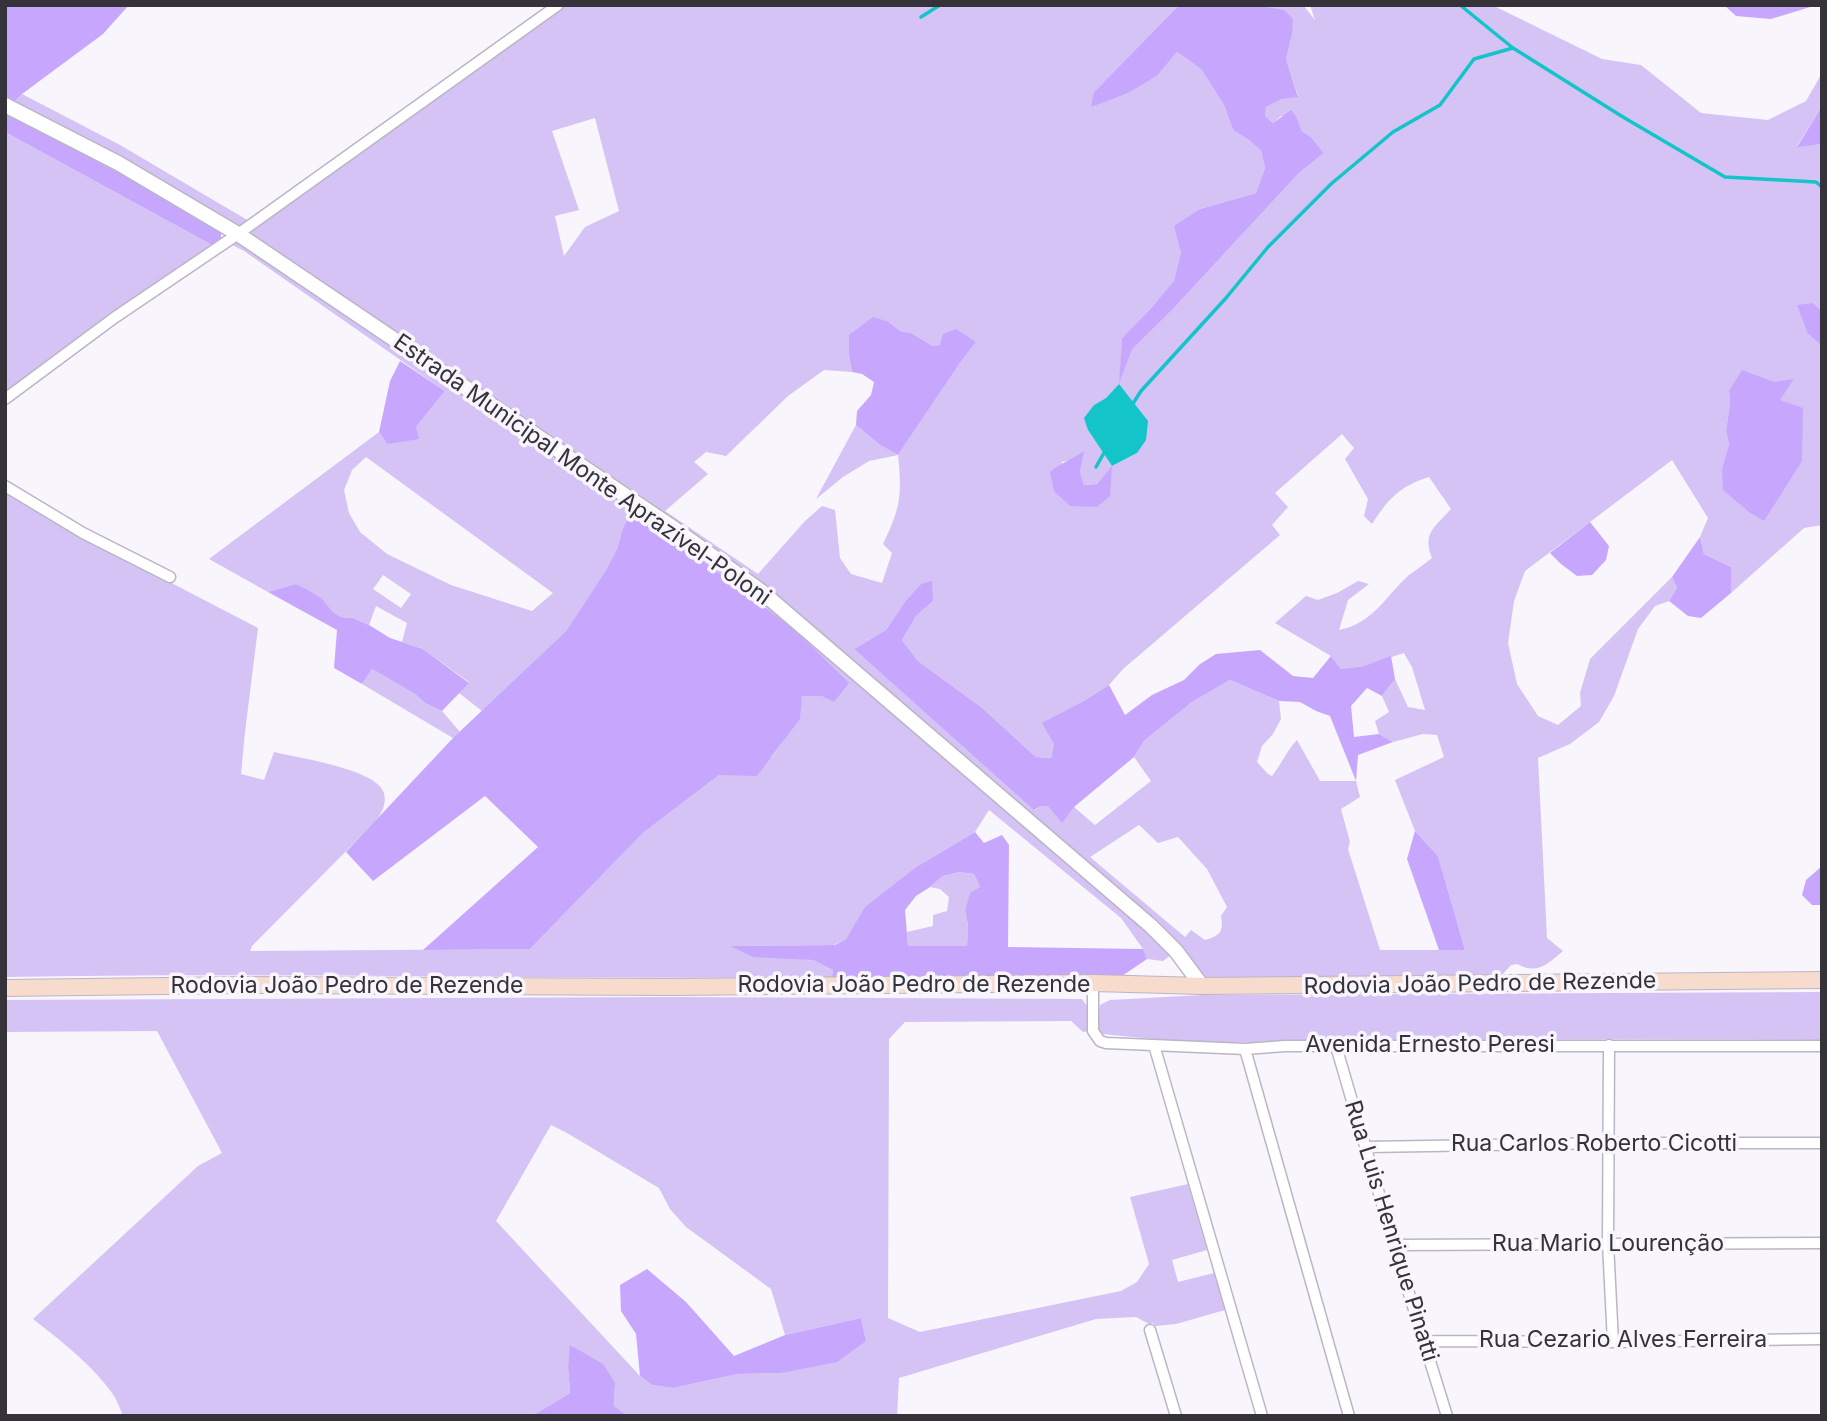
<!DOCTYPE html>
<meta charset="utf-8">
<style>
body{margin:0}
#map{position:relative;width:1827px;height:1421px;overflow:hidden;background:#f8f5fd;font-family:Inter,sans-serif}
canvas{display:block}
.frame{position:absolute;inset:0;border:7px solid #35323a;pointer-events:none}
</style>
<div id="map">
<canvas width="1827" height="1421"></canvas>
<div class="frame"></div>
</div>
<script>
const c = document.querySelector('canvas').getContext('2d');
c.lineJoin = 'round';
function fill(path, color) {
  c.fillStyle = color;
  c.fill(path, 'evenodd');
}
function trace(path, color, width, dash) {
  c.strokeStyle = color;
  c.lineWidth = width;
  c.lineCap = dash ? 'butt' : 'round';
  c.setLineDash(dash || []);
  c.stroke(path);
}
function write(font, color, halo, rows, align = 'center') {
  c.font = font + ' Inter,sans-serif';
  c.lineWidth = 7;
  c.setLineDash([]);
  c.textBaseline = 'middle';
  c.strokeStyle = halo;
  c.fillStyle = color;
  for (const [text, x, y, turn = 0] of rows) {
    c.save();
    c.translate(x, y);
    c.rotate((+turn || 0) * Math.PI / 180);
    c.textAlign = isNaN(turn) ? turn : align;
    if (halo) c.strokeText(text, 0, 0);
    c.fillText(text, 0, 0);
    c.restore();
  }
}
const green = new Path2D(`
 M567,5H1179L1094,92L1158,75L1177,52L1201,69L1224,105L1233,130L1249,140L1261,151L1265,168L1256,193L1200,209L1181,252L1174,282L1152,307L1122,338L1120,381L1131,349L1172,310L1299,173L1324,153L1311,137L1302,131L1297,118L1281,116L1273,123L1265,116L1266,107L1282,99L1298,96L1286,59L1292,35L1265,7L1266,5H1303L1315,20L1310,5H1492L1602,59L1641,65L1701,113L1768,120L1806,101L1822,73V106L1797,146L1822,144V311L1813,303L1808,334L1822,346V525L1804,528L1731,593V567L1704,554L1700,537L1708,518L1672,460L1525,571L1514,601L1508,643L1517,684L1538,716L1558,725L1581,706L1580,693L1590,659L1672,577L1677,588L1669,601L1655,606L1638,629L1614,696L1599,722L1570,744L1538,758L1547,938L1563,951C1547,964 1538,975 1517,964L1511,965L1501,976L1210,980L1205,977L1180,949L764,589L251,237L250,233L256,226ZM595,118L619,211L585,227L564,256L555,216L579,210L552,131ZM889,322L900,331L911,333L933,346L976,342L960,363L898,455L880,445L856,425L816,499L843,477L869,461L898,455C902,495 901,507 883,544L892,553L882,583L851,574L840,558L835,510L822,506L805,521L758,574L665,511L708,474L694,462L706,452L726,456L788,396L824,370L852,372L849,355ZM1793,380L1779,400L1773,505L1764,521L1722,468L1729,444L1726,431L1730,403L1729,391ZM1119,384L1137,453L1112,466L1088,430L1094,405L1106,398ZM1342,434L1354,448L1345,459L1368,499L1364,516L1372,524C1388,499 1400,486 1429,477L1451,509C1435,527 1422,533 1432,558C1425,564 1417,569 1409,575C1386,596 1372,624 1339,630L1348,600L1369,584L1358,581L1337,593L1318,600L1306,596L1275,623L1331,656L1341,669L1364,666L1404,653L1412,667L1425,710L1408,707L1395,679L1382,696L1389,712L1375,721L1379,734L1393,742L1423,734L1437,735L1444,757L1395,780L1415,831L1438,856L1465,950H1380L1348,849L1350,842L1341,809L1360,797L1356,781H1320L1297,740C1287,750 1281,765 1272,776L1268,774L1257,762L1262,746L1273,734L1281,719L1279,701L1230,680L1192,702L1144,741L1134,757L1151,781L1095,825L1074,807H1049L1041,806L1035,810L854,649L886,630L906,600L921,584L933,601L916,616L902,640L918,661L981,707L1036,757L1051,758L1054,744L1082,702L1109,685L1123,669L1280,535L1272,525L1288,507L1275,493ZM1071,460L1080,471L1084,485L1097,484L1112,467L1097,506L1061,462ZM1139,825L1158,843L1178,837L1207,869L1227,907L1221,916C1224,931 1220,936 1205,940L1191,930L1185,937L1090,857Z
 M22,94L120,145L249,221L240,229L13,103Z
 M5,132L212,245L109,314L5,393Z
 M237,239L761,595L1148,928L1172,954L1163,961L1147,959L1143,949L1121,918L989,810L975,832L916,867L866,907L846,939L834,945L732,946L813,960L833,970L832,977C556,980 281,972 5,977V490L81,536L258,628L245,732L241,774L264,780L274,752C298,758 377,769 384,793C387,805 381,814 374,823L252,946L250,951L530,949L643,833L719,775L772,757L799,719L802,696H822L794,629L663,531L632,511L623,528L617,549L606,570L566,631L482,711L459,693L469,682L423,649L402,642L407,623L376,606L369,625L353,618L341,617L333,612L321,599L295,584L268,592L209,559L379,432L387,444L416,427L445,391L244,251L228,243ZM366,457L553,593L532,611L451,585L387,554L360,532L349,513L344,490L352,470ZM383,575L411,594L401,608L373,589Z
 M372,669L415,694L425,703L442,711L460,732L453,738L362,684Z
 M960,872L974,874L980,887L965,911L968,925L967,946H908L907,932L933,926V915L947,911L949,897L940,889L930,887L943,876Z
 M1822,992V1040C1694,1039 1566,1039 1438,1040C1327,1042 1214,1047 1103,1034C1094,1026 1098,1015 1100,1005L1110,1000L1202,995Z
 M671,997L1082,999L1087,1006L1090,1031L1083,1032L1071,1021L905,1022L889,1039L888,1318L920,1332L1121,1291L1137,1282L1149,1264L1130,1197L1188,1184L1207,1250L1172,1260L1178,1282L1214,1273L1225,1310L1176,1324L1155,1326L1153,1323L1149,1324L1136,1317L1096,1319L899,1378L897,1416H628L614,1406L615,1383L571,1345L568,1367L570,1393L532,1416H123C120,1409 118,1402 114,1396C95,1367 60,1340 33,1319L198,1166L222,1153L157,1031L5,1032V1000ZM551,1125L567,1133L659,1188L670,1209L686,1227L771,1289L785,1335L861,1318L866,1341L781,1373L738,1374L673,1388L652,1385L640,1376L496,1221Z`);
const forest = new Path2D(`
 M5,5H129L103,34L22,94L13,103L5,99Z
 M1179,5H1266V7L1284,10L1293,19L1292,35L1286,59L1298,97L1282,99L1266,107L1265,116L1273,123L1291,110L1297,118L1302,131L1311,137L1324,153L1299,173L1172,310L1132,349L1119,384L1122,338L1152,307L1174,281L1181,252L1174,226L1200,209L1256,193L1265,168L1261,151L1249,140L1233,130L1224,105L1201,69L1177,52L1158,75L1128,93L1091,107L1094,92Z
 M1724,5H1817L1771,19L1736,16Z
 M1822,106V144L1797,147Z
 M5,109L115,167L221,230V238L212,245L5,132Z
 M1813,303L1822,311V346L1808,334L1797,305Z
 M873,317L889,322L900,331L911,333L933,346L940,345L943,334L956,329L976,342L960,363L898,455L880,445L856,425L857,411L871,395L874,382L862,374L852,372L849,355V335Z
 M400,361L445,391L416,427L419,439L387,444L379,432L390,381Z
 M1742,370L1774,382L1794,379L1780,400L1803,408L1802,461L1764,521L1749,512L1723,490L1722,468L1729,444L1726,431L1730,403L1729,391Z
 M1084,451L1080,471L1084,485L1097,484L1112,466L1110,496L1097,507L1070,506L1054,491L1050,472C1061,463 1072,459 1084,451Z
 M632,511L663,531L794,629L849,683L834,702L822,696H802L800,719L757,776L719,775L643,833L530,949L423,950L538,847L485,796L373,881L346,852L453,738L566,631L606,570L617,549L623,528Z
 M1590,522L1609,546L1606,560L1592,575L1577,576L1561,564L1550,553Z
 M1700,537L1704,554L1731,567V593L1701,618L1688,616L1669,601L1677,588L1672,577Z
 M932,581L933,601L916,616L902,640L918,661L981,707L1036,757L1051,758L1054,744L1042,723L1082,702L1109,685L1125,715L1152,695L1184,680L1200,664L1216,654L1260,650L1293,676L1313,678L1331,656L1341,669L1364,666L1391,656L1395,679L1382,696L1367,688L1351,706L1354,737L1379,734L1393,742L1358,755L1356,781L1330,716L1316,711L1300,702L1279,701L1230,680L1192,702L1144,741L1134,757L1074,807L1062,823L1049,807L1041,806L1034,810L854,649L886,630L906,600L921,584Z
 M295,584L306,589L321,598L333,612L341,617L353,618L369,625L390,638L423,649L469,683L442,711L425,703L415,694L372,669L362,684L334,668L337,630L268,592Z
 M1415,831L1438,856L1465,950H1439L1407,859Z
 M975,832L984,843L1002,835L1009,845L1008,947L1143,949L1147,959L1122,976L832,977L833,970L813,960L753,957L730,946L835,945L846,939L865,907L916,867ZM960,872L974,874L980,887L970,893L965,911L968,925L967,946H908L905,910L916,896L930,887L943,876Z
 M1822,866V905H1812L1802,895L1806,880Z
 M647,1269L686,1302L734,1356L785,1335L861,1318L866,1341L837,1362L781,1373L738,1374L673,1388L652,1385L640,1376L636,1334L621,1311L620,1285Z
 M570,1345L603,1364L615,1383L614,1406L628,1416H532L570,1393L568,1367Z`);
const water = new Path2D(`
 M1119,384L1148,421L1146,440L1137,453L1112,466L1088,430L1084,418L1094,405L1106,398Z`);
const stream = new Path2D(`
 M1460,5L1513,48L1623,117L1725,177L1816,182L1822,187
 M921,17L940,5
 M1132,405L1141,391L1226,298L1268,247L1331,184L1393,132L1440,105L1474,59L1513,48
 M1096,467L1105,451`);
const minor = new Path2D(`
 M5,399L114,318L238,234L558,5
 M5,486L83,533L170,577
 M1093,983V1031L1100,1041L1106,1043L1245,1049L1285,1046H1822
 M1154,1045L1262,1416
 M1609,1045L1608,1244L1613,1342
 M1336,1046L1394,1245L1447,1416
 M1245,1049L1349,1416
 M1367,1147L1608,1143H1822
 M1394,1245L1822,1243
 M1150,1330L1176,1416
 M1424,1341L1613,1342L1822,1339`);
const tertiary = new Path2D(`
 M5,105L118,163L238,234L669,525L762,592L1151,926L1176,951L1202,986`);
const secondary = new Path2D(`
 M5,988L244,985L672,987L1093,983L1202,986L1822,980`);
const streetNames = [
 ["Estrada Municipal Monte Aprazível-Poloni",582,470,35],
 ["Rodovia João Pedro de Rezende",1480,984,-1],
 ["Rodovia João Pedro de Rezende",914,985],
 ["Rodovia João Pedro de Rezende",347,986],
 ["Avenida Ernesto Peresi",1430,1045],
 ["Rua Carlos Roberto Cicotti",1594,1144],
 ["Rua Luis Henrique Pinatti",1391,1231,73],
 ["Rua Mario Lourenção",1608,1244],
 ["Rua Cezario Alves Ferreira",1623,1340]
];
fill(green, '#d4c3f4');
fill(forest, '#c7a7fe');
fill(water, '#13c4c9');
trace(stream, '#13c4c9', 3.5);
trace(minor, '#bbb5c8', 13);
trace(tertiary, '#bbb5c8', 17);
trace(secondary, '#bbb5c8', 18);
trace(minor, '#fff', 10);
trace(tertiary, '#fff', 14);
trace(secondary, '#f7dbcd', 16);
write('23px', '#35323a', '#f8f5fd', streetNames);
</script>
